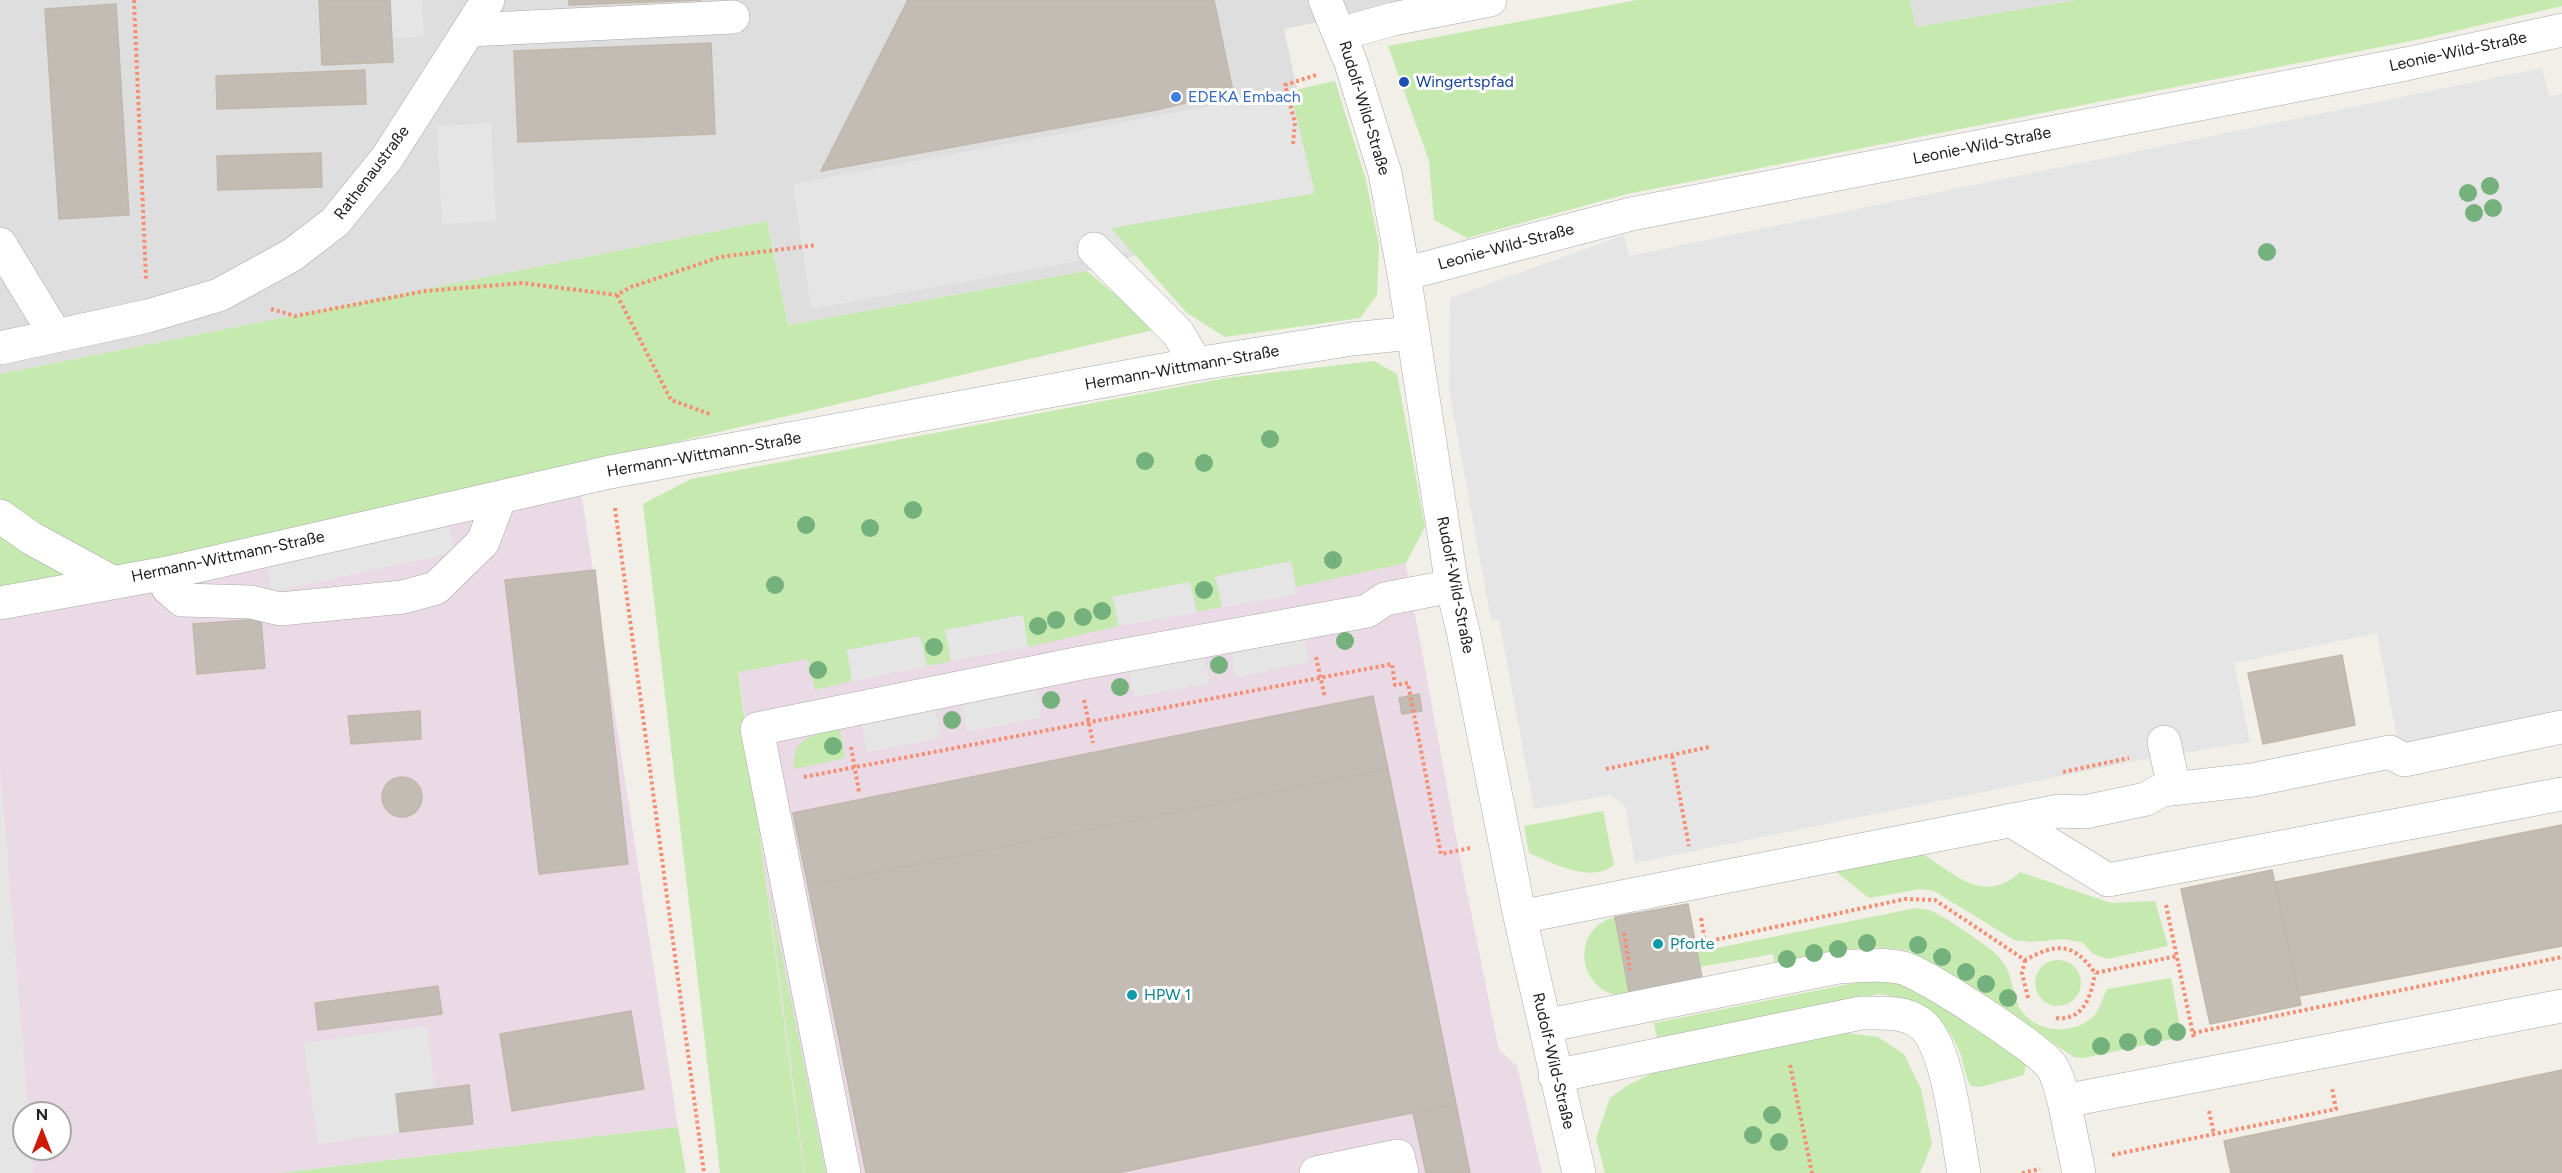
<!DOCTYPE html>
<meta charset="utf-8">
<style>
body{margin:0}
#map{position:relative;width:2562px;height:1173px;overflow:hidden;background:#f1efe8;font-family:Figtree,sans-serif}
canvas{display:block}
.north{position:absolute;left:12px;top:1101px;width:60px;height:60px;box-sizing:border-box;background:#fff;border:2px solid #a6a6a6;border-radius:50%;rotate:0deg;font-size:16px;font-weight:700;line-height:24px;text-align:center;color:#212121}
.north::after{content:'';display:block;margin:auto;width:21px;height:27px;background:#cc1a06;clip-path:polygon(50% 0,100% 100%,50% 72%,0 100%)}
</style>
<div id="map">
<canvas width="2562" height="1173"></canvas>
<div class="north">N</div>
</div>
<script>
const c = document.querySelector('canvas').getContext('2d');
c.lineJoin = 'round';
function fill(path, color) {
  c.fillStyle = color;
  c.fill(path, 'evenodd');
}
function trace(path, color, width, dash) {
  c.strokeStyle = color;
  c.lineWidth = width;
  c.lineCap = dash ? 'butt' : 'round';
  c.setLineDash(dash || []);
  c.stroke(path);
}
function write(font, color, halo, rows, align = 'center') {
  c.font = font + ' Figtree,sans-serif';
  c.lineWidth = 6;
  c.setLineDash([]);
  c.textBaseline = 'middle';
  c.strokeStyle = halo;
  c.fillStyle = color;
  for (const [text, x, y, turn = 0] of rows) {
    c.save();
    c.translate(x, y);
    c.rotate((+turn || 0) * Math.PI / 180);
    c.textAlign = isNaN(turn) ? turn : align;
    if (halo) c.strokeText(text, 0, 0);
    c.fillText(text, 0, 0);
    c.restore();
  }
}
const residential = new Path2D(`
 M0,0H1430L1284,29L1320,195L1087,271L788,325L767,221L0,374Z
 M1910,0H2076L1916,27Z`);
const industrial = new Path2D(`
 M1373,386L1460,858L1499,1050L1517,1066L1542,1173H804L718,512Z
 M580,485L678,1127L278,1173H33L31,1149H60V1113H28L0,771V602Z`);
const grass = new Path2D(`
 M1637,0H1910L1916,27L2076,0H2562V6L2421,39L1627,194L1467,238L1434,220L1429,161L1388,46Z
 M1335,81L1366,180L1379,245L1377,295L1360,318L1225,337L1187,313L1111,228L1315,193L1290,91Z
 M767,221L788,325L1087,271L1157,329L0,601V374Z
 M1374,361L1397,374L1425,527L1406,563L1296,587L1291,562L1216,576L1222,607L1197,612L1189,582L1113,597L1119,626L1028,647L1022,615L945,631L951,661L927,666L920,636L847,650L852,681L815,690L808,659L739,672L738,670L804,1173H720L643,504L691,479L1226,378Z
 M840,729L845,758L794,769C791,735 815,735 840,729Z
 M1603,811L1614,865C1591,884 1553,863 1529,853L1524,826Z
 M1921,853C1954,873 1984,906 2020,872L2111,903L2155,901L2168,946L2107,959L2093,954L2082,942L2064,939L2032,942L2014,940L1934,891L1921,889L1869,898L1835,871Z
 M768,888L826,1173H805Z
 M1916,908C1920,909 1925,909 1929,910C1941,914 1990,947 1998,956C2017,977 2009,995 2023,1013C2040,1034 2074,1034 2093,1017C2099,1011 2103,997 2107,989L2171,978L2182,1037L2084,1058L2074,1057L1910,951L1876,947L1775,967L1773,954L1700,967L1697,952Z
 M1615,917L1630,997C1619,996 1608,994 1599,987C1574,964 1582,925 1615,917Z
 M2035 983a23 23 0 1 1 46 0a23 23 0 1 1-46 0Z
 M1869,980L1915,985L2026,1063L2024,1075L1980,1087L1971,1086C1965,1076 1964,1066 1961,1055C1947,1017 1916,999 1879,994L1657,1038L1654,1023Z
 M1848,1033L1878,1037L1904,1054L1921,1089L1932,1144L1920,1173H1605L1596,1138L1610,1098L1628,1085L1655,1072Z
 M678,1127L686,1173H278Z`);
const parking = new Path2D(`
 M390,0H422L424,37L392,38Z
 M2542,68L2549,96L2562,94V721L2400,754L2377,633L2234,663L2250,742L2125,763L1635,863L1625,805L1610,795L1534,809L1499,620H1491L1449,390L1450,298L1624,235L1629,256Z
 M1290,91L1315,193L1111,228L1130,252L811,309L793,184Z
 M491,123L496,221L442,224L437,126Z
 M449,527L455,552L272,592L267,566Z
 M1291,561L1297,594L1222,607L1215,577Z
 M1190,582L1197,612L1119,626L1112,597Z
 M1023,615L1028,647L951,661L945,630Z
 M1304,633L1309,662L1236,678L1230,648Z
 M920,636L927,666L852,681L847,650Z
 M1204,655L1210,683L1134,697L1129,670Z
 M1037,689L1042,717L967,732L961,703Z
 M935,709L941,738L867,752L862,724Z
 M0,771L28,1113H24V1149H31L33,1173H0Z
 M427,1026L435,1089L396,1094L400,1132L318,1144L304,1043Z`);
const building = new Path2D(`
 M319,0H390L393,62L322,65Z
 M569,0H701L569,5Z
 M908,0H1214L1233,92L1156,110L821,171Z
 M116,4L129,215L59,219L45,9Z
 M711,43L715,134L518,142L514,51Z
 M365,70L366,104L217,109L216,76Z
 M321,153L322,187L218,190L217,156Z
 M595,570L628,864L539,874L505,580Z
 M261,619L265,668L197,674L193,624Z
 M2342,655L2355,725L2263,744L2248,673Z
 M1419,694L1422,711L1402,714L1399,698Z
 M1373,696L1388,769L808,886L793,813Z
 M420,711L421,739L351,744L348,716Z
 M1388,769L1456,1104L1117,1173H866L808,886Z
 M382 797a20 20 0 1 1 40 0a20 20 0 1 1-40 0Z
 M2562,825V946L2299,996L2275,882Z
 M2272,870L2301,1005L2210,1024L2181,889Z
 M1688,904L1703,983L1630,997L1615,917Z
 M438,986L442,1014L318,1030L315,1003Z
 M631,1011L644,1089L512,1111L500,1034Z
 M2562,1070V1173H2231L2224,1141Z
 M469,1085L473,1124L400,1132L396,1094Z
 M1456,1104L1470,1173H1426L1413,1113Z`);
const path = new Path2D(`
 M134,0L146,280
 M1293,144L1295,123L1285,85L1316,75
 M617,295L671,400L710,414
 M271,309L295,316L425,291L522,283L617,295L631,287L720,257L816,245
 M615,508L704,1173
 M1316,657L1325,698
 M1084,700L1093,743
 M851,747L859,792
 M1672,756L1689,846
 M1606,769L1709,747
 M2063,772L2129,758
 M804,777L1392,664L1395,685L1408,683L1441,854L1470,848
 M2166,905L2194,1039
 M1701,918L1705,942L1905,899L1935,900L2025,960C2057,943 2073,942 2095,973L2177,956
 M1624,933L1630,970
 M2025,960L2022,973L2028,998
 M2056,1018C2084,1021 2091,996 2095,973
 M2193,1033L2562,957
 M1790,1065L1812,1173
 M2209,1111L2214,1134
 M2112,1155L2336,1109L2332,1088
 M2022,1173L2040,1169`);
const minor = new Path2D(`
 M1325,0L1351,63L1385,173L1404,274L1452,586L1463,631L1520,917L1579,1173
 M469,30L733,17
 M1340,34L1393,19L1490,0
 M0,244L56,336
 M1094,249L1178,333L1196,364
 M1404,274L1631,214L2406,64L2562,30
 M0,348L148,316L219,295L292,255L335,222L387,158L488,0
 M0,516L31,538L110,581
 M167,573L168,588L182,600L251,602L280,609L403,597L436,588L483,542L500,497
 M0,603L167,573L610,472L1196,364L1352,339L1412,333
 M2164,742L2174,788
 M2010,820L2108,880L2562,794
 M1520,917L2059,811L2085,812L2146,799L2162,790L2252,780L2390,752L2404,760L2562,727
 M1545,1026L1838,967C1859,966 1882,963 1903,968C1925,974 2039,1048 2052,1067C2058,1076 2061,1090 2064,1101L2562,1006
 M1555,1076L1861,1013C1881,1013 1904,1011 1920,1023C1949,1044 1957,1138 1964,1173
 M2064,1101L2079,1173
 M844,1173L757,729L1076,664L1367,611L1385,599L1452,586
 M1316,1173L1398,1156L1402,1173`);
const trees = [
 [2490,186],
 [2468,193],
 [2493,208],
 [2474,213],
 [2267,252],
 [1270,439],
 [1145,461],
 [1204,463],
 [913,510],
 [806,525],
 [870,528],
 [1333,560],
 [775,585],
 [1204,590],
 [1102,611],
 [1083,617],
 [1056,620],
 [1038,626],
 [1345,641],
 [934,647],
 [1219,665],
 [818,670],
 [1120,687],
 [1051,700],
 [952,720],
 [833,746],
 [1867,943],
 [1918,945],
 [1838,949],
 [1814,953],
 [1942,957],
 [1787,959],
 [1966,972],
 [1986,984],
 [2008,998],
 [2177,1032],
 [2153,1037],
 [2128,1042],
 [2101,1046],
 [1772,1115],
 [1753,1135],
 [1779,1142]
];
const markers = [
 [1404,82,6,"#1a4fb4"],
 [1176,97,6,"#3f7fe0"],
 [1658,944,6,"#0f9aa8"],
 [1132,995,6,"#0f9aa8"]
];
const streetNames = [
 ["Leonie-Wild-Straße",2458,52,-12],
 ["Rudolf-Wild-Straße",1364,108,73],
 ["Leonie-Wild-Straße",1982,146,-11],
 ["Rathenaustraße",372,173,-53],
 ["Leonie-Wild-Straße",1506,247,-15],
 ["Hermann-Wittmann-Straße",1182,368,-10],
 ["Hermann-Wittmann-Straße",704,455,-10],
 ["Hermann-Wittmann-Straße",228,557,-12],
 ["Rudolf-Wild-Straße",1455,585,79],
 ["Rudolf-Wild-Straße",1553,1061,77]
];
const transitNames = [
 ["Wingertspfad",1416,82]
];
const shopNames = [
 ["EDEKA Embach",1188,97]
];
const cultureNames = [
 ["Pforte",1670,944],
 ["HPW 1",1144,995]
];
fill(residential, '#dfdede');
fill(industrial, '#eadae5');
fill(grass, '#c6e9b0');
fill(parking, '#e5e5e5');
fill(building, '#c2bcb4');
trace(building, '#c2b7ab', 1.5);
trace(minor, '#a8a8a8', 34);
trace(path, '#f68e74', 4, [3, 3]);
trace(minor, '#fff', 33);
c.fillStyle = '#75b17c';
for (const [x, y] of trees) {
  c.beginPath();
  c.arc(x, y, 9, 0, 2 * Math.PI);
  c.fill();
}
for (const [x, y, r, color] of markers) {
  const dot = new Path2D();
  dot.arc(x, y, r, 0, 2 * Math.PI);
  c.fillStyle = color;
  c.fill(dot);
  trace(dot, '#fff', 2);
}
write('16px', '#212121', '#fff', streetNames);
write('16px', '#164399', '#fff', transitNames, 'left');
write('16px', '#366cbe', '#fff', shopNames, 'left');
write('16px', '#0d838f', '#fff', cultureNames, 'left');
</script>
